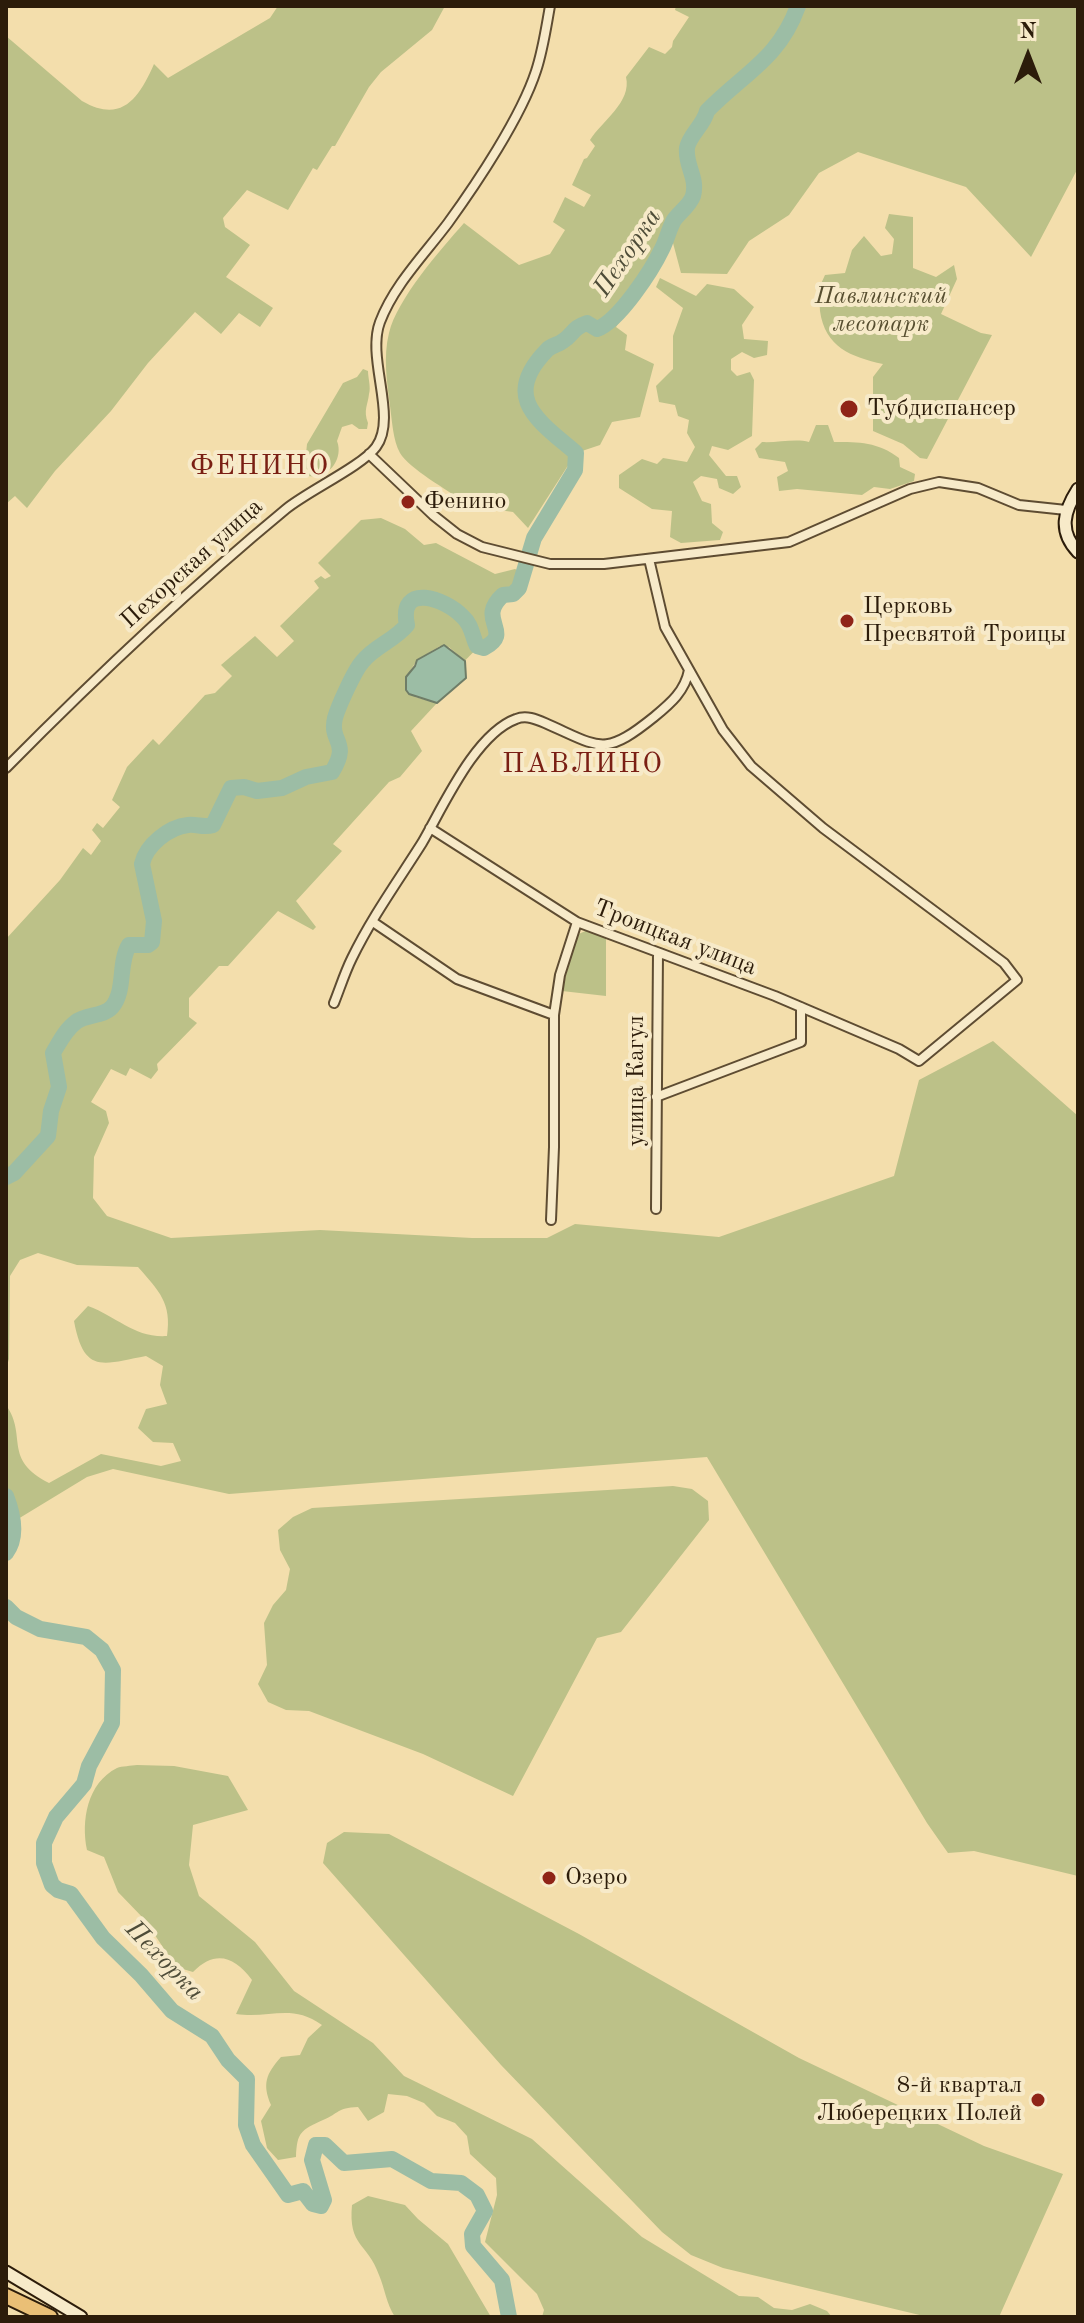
<!DOCTYPE html>
<meta charset="utf-8">
<style>
body{margin:0}
#map{position:relative;width:1084px;height:2323px;overflow:hidden;background:#f3deac;font-family:"Old Standard TT",serif}
canvas{display:block}
.frame{position:absolute;inset:0;border:8px solid #2c1c0a;pointer-events:none}
.north{position:absolute;left:988px;top:16px;width:80px;height:80px;-webkit-text-stroke:6px #f7eac9;paint-order:stroke;rotate:0deg;font-size:22px;font-weight:700;line-height:32px;text-align:center;color:#2c1c0a}
.north::after{content:'';display:block;margin:auto;width:28px;height:36px;background:#2c1c0a;clip-path:polygon(50% 0,100% 100%,50% 72%,0 100%)}
</style>
<div id="map">
<canvas width="1084" height="2323"></canvas>
<div class="frame"></div>
<div class="north">N</div>
</div>
<script>
const c = document.querySelector('canvas').getContext('2d');
c.lineJoin = 'round';
function fill(path, color) {
  c.fillStyle = color;
  c.fill(path, 'evenodd');
}
function trace(path, color, width, dash) {
  c.strokeStyle = color;
  c.lineWidth = width;
  c.lineCap = dash ? 'butt' : 'round';
  c.setLineDash(dash || []);
  c.stroke(path);
}
function write(font, color, halo, rows, align = 'center') {
  c.font = font + ' "Old Standard TT",serif';
  c.lineWidth = 8;
  c.setLineDash([]);
  c.textBaseline = 'middle';
  c.strokeStyle = halo;
  c.fillStyle = color;
  for (const [text, x, y, turn = 0] of rows) {
    c.save();
    c.translate(x, y);
    c.rotate((+turn || 0) * Math.PI / 180);
    c.textAlign = isNaN(turn) ? turn : align;
    if (halo) c.strokeText(text, 0, 0);
    c.fillText(text, 0, 0);
    c.restore();
  }
}
const green = new Path2D(`
 M278,6H445L432,30L381,72L369,87L335,146H332L317,170L313,168L288,210L247,190L223,218L225,227L250,245L226,277L273,308L260,327L239,313L221,334L195,312L148,363L111,411L55,471L27,508L15,496L6,504V36L82,101C122,124 139,98 154,64L168,78L270,18Z
 M676,6H1078V168L1031,257L966,187L858,152L819,173L789,215L749,241L727,274L681,273L673,243L616,327L627,335L625,350L654,364L640,417L612,422L600,445L576,453L528,528L513,512L492,509L468,497L464,501C448,491 409,468 400,453C393,441 392,420 390,406C387,382 383,357 389,333C397,299 441,249 464,223L519,265L550,254L565,230L553,222L565,197L584,207L591,195L572,185L584,159L587,158L595,146L590,140C602,121 632,102 626,77L649,47L665,54L672,47L673,41L689,17L675,10Z
 M889,214L913,217V268L936,277L954,265L957,279L941,314L981,333L992,335L927,459L920,458L903,444L873,431V377L883,364C851,357 825,347 820,311C819,301 823,295 820,286L825,275L845,273L852,250L864,236L881,256L892,254L894,239L885,228Z
 M660,278L696,296L707,284L734,289L754,307L742,325L744,339L768,341L767,355L754,358L742,352L731,359V370L737,376L750,372L754,380L752,436L728,450L712,446L709,455L726,476H737L741,487L733,494L719,488L717,479L701,476L693,482L702,501L711,504L712,523L723,532L720,540L681,543L670,537L672,511L652,509L619,488V475L642,459L657,464L663,458L687,462L695,447L687,433L689,420L678,416L675,405L659,402L656,386L673,369V336L683,308L656,287Z
 M363,369L368,371C368,378 371,387 369,394C368,405 363,410 368,423L367,429H359L352,424L342,427L337,441C344,459 328,480 308,476L305,464L307,444L343,383L357,377Z
 M816,425H828L834,442C859,442 878,442 899,458L900,467L915,474L914,481L890,489L874,487L862,495L797,489L779,491L777,477L788,471L785,462L759,458L755,449L762,442C777,443 796,438 809,442Z
 M381,518L405,529L424,545L436,543L495,574L515,569L519,571L515,585C492,592 483,609 493,631C490,639 473,651 465,661L449,647L440,646L417,660L410,671L415,697L437,703L411,731L422,751L400,777L389,782L333,844L342,851L296,901L316,927L313,930L278,911L228,966H219L189,998V1017L197,1023L157,1064L158,1070L151,1079L130,1068L126,1076L111,1069L91,1102L106,1111L109,1123L94,1157L93,1198L107,1216L171,1238L320,1230L472,1238H547L575,1224L719,1237L894,1176L919,1080L993,1041L1078,1116V1876L974,1851L948,1853L927,1823L707,1457L229,1494L113,1469L87,1477L13,1522L6,1496V1405C28,1436 2,1459 49,1483L101,1454L161,1466L181,1461L173,1443L153,1442L138,1428L146,1409L167,1404L160,1385L163,1366L146,1356C103,1364 84,1375 74,1321L88,1306C118,1317 134,1338 167,1336C172,1303 159,1291 138,1267L77,1265L38,1253L20,1260L10,1276L9,1359L6,1369V939L60,880L83,848L91,855L101,841L92,830L97,823L103,828L120,807L112,800L127,767L153,739L159,745L205,695L215,693L232,676L221,665L255,636L277,657L294,641L280,626L319,588L314,581L321,576L325,579L331,576L318,563L361,520Z
 M588,930L606,936V996L562,991L576,935Z
 M673,1486L692,1489L708,1501L709,1520L621,1632L597,1638L513,1796L423,1754L309,1711L286,1710L268,1702L258,1684L267,1665L264,1623L273,1605L286,1590L290,1569L280,1550L278,1530L293,1517L312,1508Z
 M137,1765L174,1766L228,1776L248,1810L193,1825L189,1865L199,1896L255,1942L294,1991L373,2043L404,2076L532,2139L642,2237L739,2296L758,2297L774,2308L792,2310L810,2304L827,2311L832,2317H542L544,2310L537,2294L485,2242L497,2195L496,2178L470,2154L467,2136L455,2123L437,2116L424,2103L407,2096L388,2094L384,2112L368,2121L358,2107C336,2108 340,2113 323,2120C301,2130 297,2132 296,2157L278,2160L267,2148L261,2121L271,2105C262,2084 266,2074 281,2057L300,2055L308,2038L322,2025C291,2003 270,2019 236,2014L252,1980C234,1956 215,1950 193,1972L176,1967L145,1920L118,1892L104,1857L87,1850C81,1821 87,1783 117,1768C122,1766 131,1766 137,1765Z
 M344,1832L389,1834L579,1934L799,2058L984,2146L1063,2174L999,2317H928L723,2268L691,2255L662,2232L501,2065L323,1863L327,1843Z
 M368,2196L405,2205L418,2219L448,2244L491,2317H395C386,2303 385,2289 379,2275C368,2243 348,2247 352,2205Z`);
const water = new Path2D(`
 M444,645L465,661L466,678L437,703L409,694L406,690V677L415,666L417,660Z`);
const river = new Path2D(`
 M6,1177L14,1173L48,1136L51,1111L59,1087L53,1053C59,1043 65,1030 76,1022C85,1014 103,1017 112,1007C126,990 118,963 129,945H148L152,942L154,921L142,864C146,845 169,827 188,825C198,824 203,828 213,825L231,788L244,787L257,791L282,788L306,777L332,772C351,741 329,743 335,718C338,707 355,669 363,661C375,646 395,640 407,625C398,582 445,598 463,617C472,625 472,636 477,646L484,648C515,632 475,620 503,595L513,594L519,588L534,538L575,470L576,453C539,421 500,398 547,350C552,345 558,345 563,341C574,334 572,328 587,323L597,329C619,321 652,270 662,249C667,239 669,229 674,220C680,212 690,205 693,196C698,177 685,166 687,148C689,135 704,125 707,111C744,73 779,59 798,6
 M6,1496C13,1514 18,1537 6,1553
 M6,1607L16,1617L40,1629L86,1637L102,1650L113,1670L112,1723L89,1766L84,1784L56,1817L44,1843V1863L52,1885L58,1890L71,1894L103,1938L141,1975L172,2011L212,2036L228,2060L247,2079L246,2125L253,2145L288,2195L303,2191L313,2204L321,2206L324,2200L312,2160L316,2145H325L344,2163L392,2159L431,2181L461,2183L477,2195L485,2211L472,2234L473,2246L502,2280L509,2317`);
const street = new Path2D(`
 M369,454L433,515L457,534L482,547L550,564H604L789,542L910,489L939,482L978,488L1019,505L1066,510
 M6,768C95,678 188,590 286,509C308,491 362,466 376,447C398,417 366,359 380,322C394,285 424,255 448,223C477,183 521,117 536,71C543,50 546,28 550,6
 M430,828L577,922L775,996L899,1049L919,1061L1017,980L1004,963L823,828L751,766L723,730L665,627L649,559
 M373,922L457,979L554,1015
 M334,1003C340,988 345,972 352,958C372,917 398,881 422,843C443,807 475,734 516,719C526,715 536,719 545,723C600,747 603,758 654,717C671,703 685,691 689,670
 M656,1097L801,1042V1007
 M656,1209L658,953
 M551,1220L554,1147V1015L560,975L577,922`);
const secondary = new Path2D(`
 M1078,489C1064,511 1058,531 1078,552
 M6,2272L81,2317`);
const highway = new Path2D(`
 M6,2296L50,2317`);
const markers = [
 [849,409,10,"#8f2418"],
 [408,502,8,"#8f2418"],
 [847,621,8,"#8f2418"],
 [549,1878,8,"#8f2418"],
 [1038,2100,8,"#8f2418"]
];
const parkNames = [
 ["Павлинский",881,297],
 ["лесопарк",881,325]
];
const poiNames = [
 ["Тубдиспансер",867,409],
 ["Фенино",424,502],
 ["Церковь",863,607],
 ["Пресвятой Троицы",863,635],
 ["Озеро",565,1878],
 ["8-й квартал",1022,2086,"right"],
 ["Люберецких Полей",1022,2114,"right"]
];
const streetNames = [
 ["Пехорская улица",192,564,-42],
 ["Троицкая улица",675,938,21],
 ["улица Кагул",637,1081,-90]
];
const waterNames = [
 ["Пехорка",628,253,-56],
 ["Пехорка",164,1961,46]
];
const quarterNames = [
 ["ФЕНИНО",260,467],
 ["ПАВЛИНО",583,765]
];
fill(green, '#bcc188');
fill(water, '#9cbda5');
trace(water, '#6f7d67', 2);
trace(river, '#9cbda5', 16);
trace(street, '#5e4c32', 12);
trace(secondary, '#2c1c0a', 15);
trace(highway, '#2c1c0a', 18);
trace(street, '#f7eac9', 8);
trace(secondary, '#f7eac9', 11);
trace(highway, '#eabf76', 14);
for (const [x, y, r, color] of markers) {
  const dot = new Path2D();
  dot.arc(x, y, r, 0, 2 * Math.PI);
  c.fillStyle = color;
  c.fill(dot);
  trace(dot, '#f7eac9', 3);
}
write('italic 24px', '#574e30', '#f7eac9', parkNames);
write('24px', '#2c1c0a', '#f7eac9', poiNames, 'left');
write('24px', '#2c1c0a', '#f7eac9', streetNames);
write('italic 26px', '#4e4c38', '#f7eac9', waterNames);
c.letterSpacing = '2px';
write('28px', '#7a1f14', '#f7eac9', quarterNames);
c.letterSpacing = '0px';
</script>
